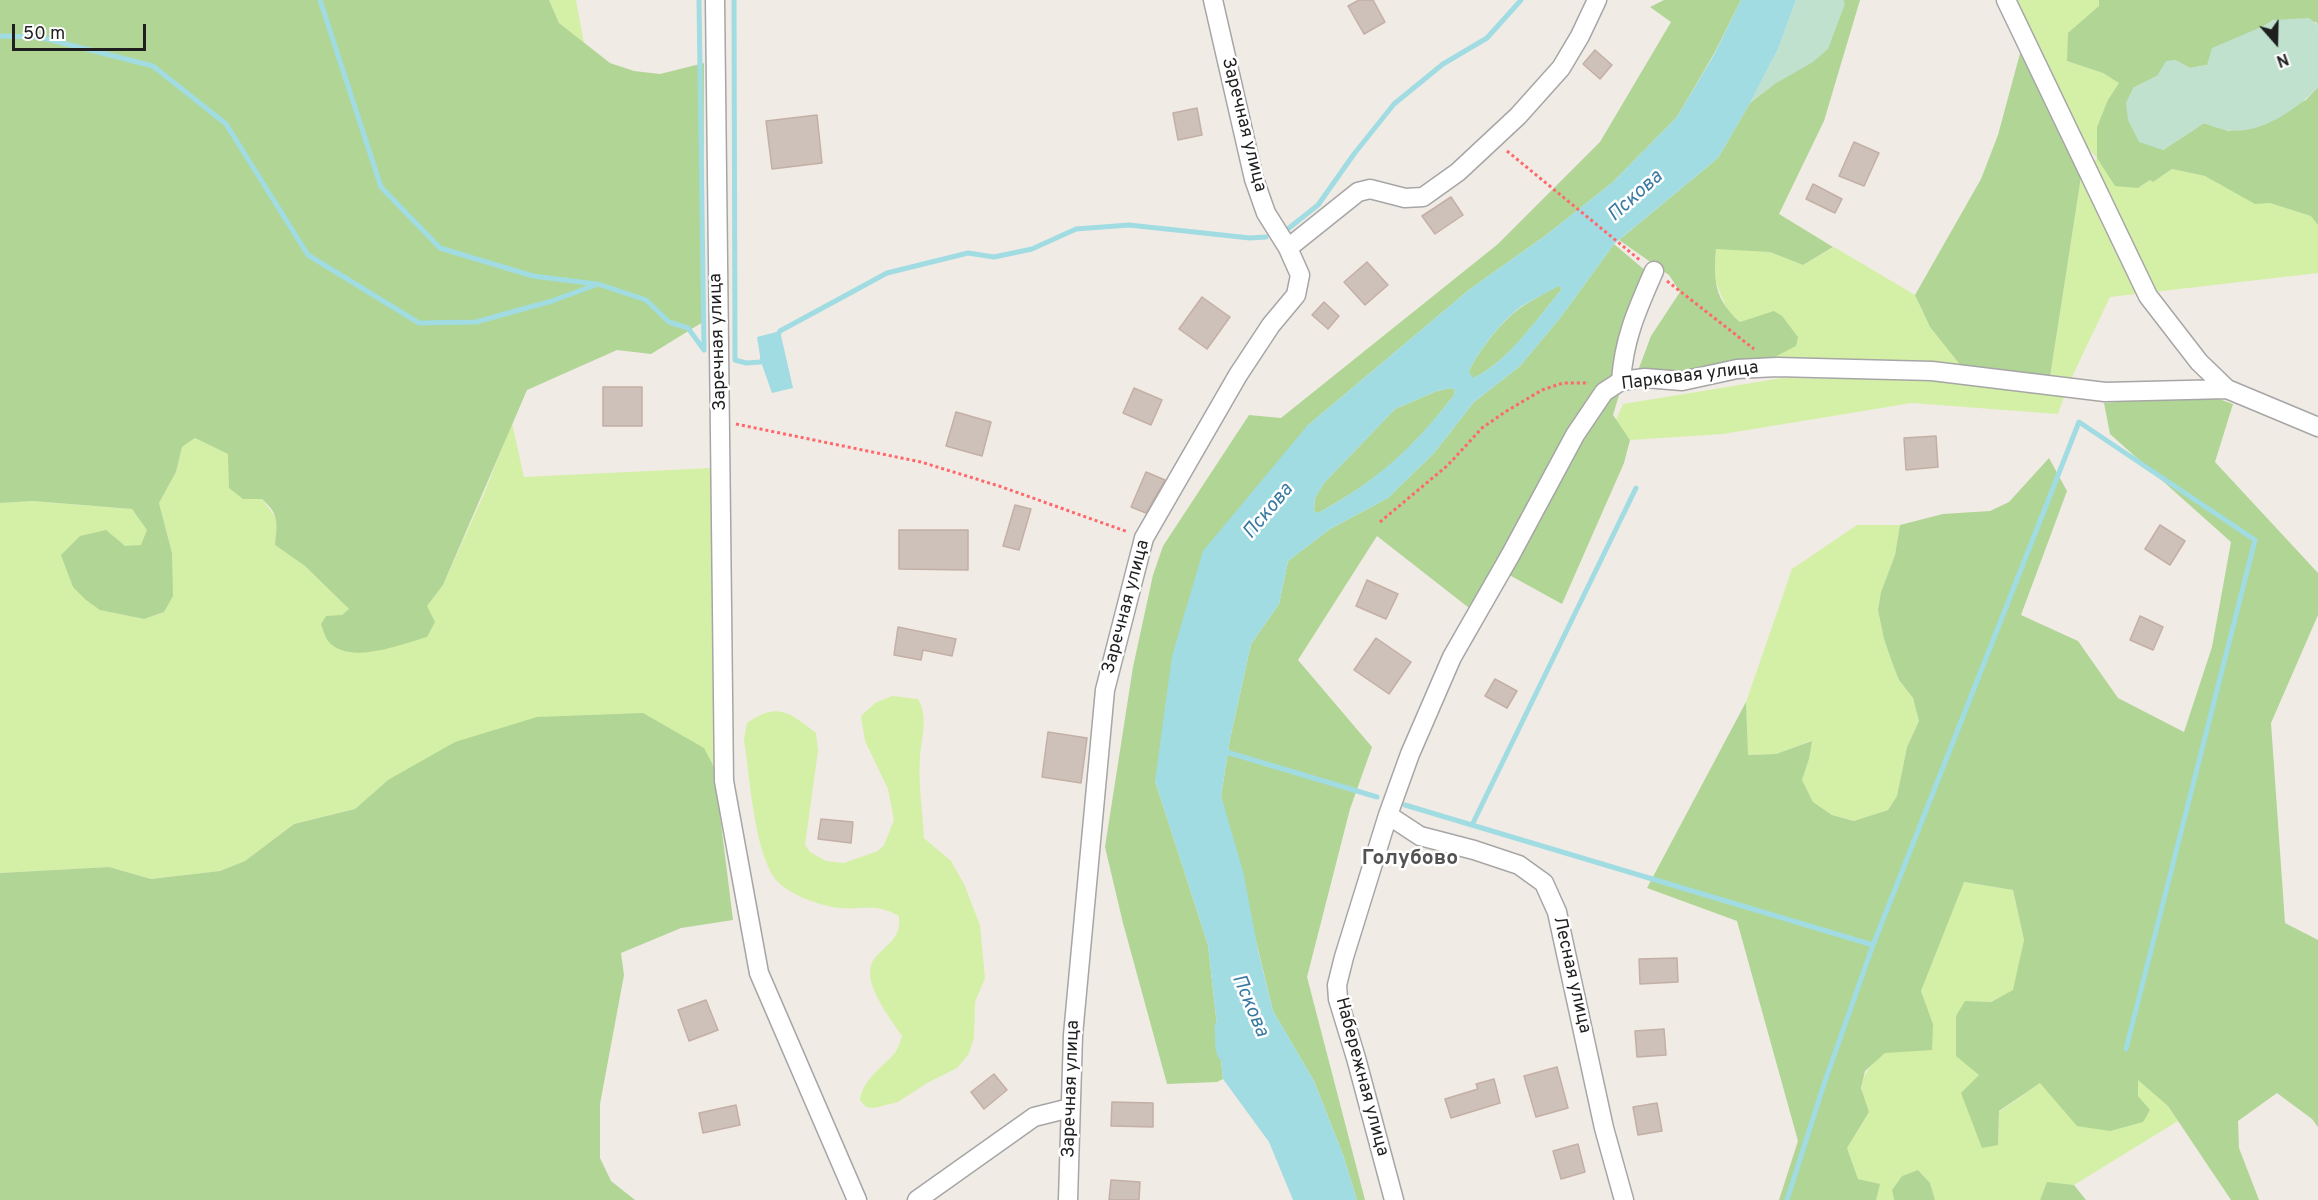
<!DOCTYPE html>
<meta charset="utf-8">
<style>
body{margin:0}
#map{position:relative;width:2318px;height:1200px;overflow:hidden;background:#f1ebe5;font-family:Overpass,sans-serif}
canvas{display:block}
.north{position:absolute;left:2246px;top:12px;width:60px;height:60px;-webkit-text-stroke:4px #fff;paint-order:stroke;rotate:160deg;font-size:16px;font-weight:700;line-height:24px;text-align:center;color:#1f1f1f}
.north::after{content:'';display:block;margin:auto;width:21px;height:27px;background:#1f1f1f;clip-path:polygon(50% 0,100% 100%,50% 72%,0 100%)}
.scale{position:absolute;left:12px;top:24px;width:134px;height:27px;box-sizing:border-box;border:3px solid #1f1f1f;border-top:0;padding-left:8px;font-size:18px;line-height:21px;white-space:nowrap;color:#1f1f1f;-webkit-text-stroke:4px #fff;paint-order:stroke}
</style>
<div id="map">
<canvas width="2318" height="1200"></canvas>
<div class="north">N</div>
<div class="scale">50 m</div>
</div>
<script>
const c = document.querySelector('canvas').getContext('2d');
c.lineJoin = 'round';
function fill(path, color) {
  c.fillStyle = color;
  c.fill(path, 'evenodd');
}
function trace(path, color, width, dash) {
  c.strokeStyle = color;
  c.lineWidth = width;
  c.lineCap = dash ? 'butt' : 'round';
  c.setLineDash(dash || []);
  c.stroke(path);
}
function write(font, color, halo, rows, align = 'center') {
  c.font = font + ' Overpass,sans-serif';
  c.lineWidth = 5;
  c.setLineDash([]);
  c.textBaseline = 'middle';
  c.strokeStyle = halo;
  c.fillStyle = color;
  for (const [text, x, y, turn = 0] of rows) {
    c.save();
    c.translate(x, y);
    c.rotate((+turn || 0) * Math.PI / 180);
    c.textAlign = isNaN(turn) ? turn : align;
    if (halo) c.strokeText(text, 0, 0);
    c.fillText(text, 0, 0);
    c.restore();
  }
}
const grass = new Path2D(`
 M549,0H576L584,43L559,23Z
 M2017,0H2099V6L2067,61L2103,73L2120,83C2100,113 2097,123 2097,158L2138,188L2150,180L2153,182L2172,169L2205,176L2255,203H2270L2312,216L2318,225V273L2110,297L2071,379L2050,377L2081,177L2097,158L2082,141L2026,30Z
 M1834,247L1915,295L1930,327L1961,366L1763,363L1740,322L1727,310L1714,277L1716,248L1770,252L1803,265Z
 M1782,378L1937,380L2066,391L2058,414L1912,403L1723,434L1630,440L1616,420L1623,404Z
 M512,423L524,477L711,468L714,767L703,747L388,780L355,809L294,824L245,861L220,871L151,879L109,867L0,873V503L33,501L132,509L148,530L141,546L125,547L101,610L144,619L164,612L172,553L159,503L176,472L182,447L195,438L228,454L243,499H262L277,519L275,545L305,566L349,609L342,615L321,624L427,606L443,585L483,496Z
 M1857,525H1900L1895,555L1881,592L1878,610L1884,639L1893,665L1899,680L1913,698L1919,721L1907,747L1897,796L1888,810L1855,821L1832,815L1813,802L1802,780L1809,759L1811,741L1776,754L1747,755L1746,702L1792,569Z
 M892,696L918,699C929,718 921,738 920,758C918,784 923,812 924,838L951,861L964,884L980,925L985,978L975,1002L974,1038L968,1055L957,1068L927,1083L898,1102L874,1108L866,1107L860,1100C863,1079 881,1069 894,1054C898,1049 900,1042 902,1036C891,1019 859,980 874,959C887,943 901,940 899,916C873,901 859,912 832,907C814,903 791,895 778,882C754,856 750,776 744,740L747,723C778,701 790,713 816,733L818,751L805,845L810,852L826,861L844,863L878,851L884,845L894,820L888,789L865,741L861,716L875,703Z
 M1963,882L2013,890L2024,940L2014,990L1990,1002L1965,1001L1979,1075L1998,1145L1999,1112L2040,1083L2138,1096V1079L2168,1106L2178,1121L2074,1185L2047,1183L2040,1200H1935L1930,1183L1918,1170L1902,1176L1892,1190L1894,1200H1876L1879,1184L1858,1179L1847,1148L1869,1112C1867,1105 1861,1094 1862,1086C1864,1058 1911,1037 1933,1024L1921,991Z`);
const forest = new Path2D(`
 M0,0H549L559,23L610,63L634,71L660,74L704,63L703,322L651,354L617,350L527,390L443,585L427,606L435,622L427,637C401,644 349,666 328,641C325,637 323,629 321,624L326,616L342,615L349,609L305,566L275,545C277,523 280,515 262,499H243L229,488L228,454L195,438L182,447L176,472L159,503L172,553L173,596L164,612L144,619L100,610L86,600L73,587L61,555L80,536L106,530L125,546L141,545L147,530L132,509L33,501L0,503Z
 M1664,0H1741L1715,52L1677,117L1613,182L1545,236L1470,289L1307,426L1155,781L1208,945L1223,1079L1217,1082L1167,1084L1123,923L1105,847L1133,667L1153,575L1163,546L1249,415L1281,418L1498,244L1600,142L1671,22L1650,7Z
 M1843,0H1860L1824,121L1779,214L1833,247L1803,265L1770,252L1716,249C1713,281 1715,300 1740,322L1774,311L1782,316L1798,337L1796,346L1763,363L1669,374L1639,368L1651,336L1680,292L1669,275L1619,240L1718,158L1750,103L1773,85L1844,4Z
 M2099,0H2318V25L2316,22L2273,20L2207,65L2190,68L2175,60L2157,76L2133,88L2163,150L2204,123L2229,131L2306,100L2318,87V225L2311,216L2270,203L2255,204L2205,176L2172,169L2153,182L2150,180L2138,188L2115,186L2097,158V127L2108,100L2119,83L2103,73L2067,61L2068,33L2099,6Z
 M2022,46L2081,177L2050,377L1961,366L1930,327L1915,295L1981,179L1998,135Z
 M1614,244L1660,283L1639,329L1613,415L1630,440L1624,463L1562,604L1502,571L1478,615L1377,536L1298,660L1372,747L1350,809L1307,977L1365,1200H1357L1343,1155L1314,1081L1273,1011L1221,796L1230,739L1251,644L1279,604L1288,561L1330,529L1388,498L1434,453L1474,402L1520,366L1560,318Z
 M1560,285L1562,289C1536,320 1509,361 1472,379L1469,371C1479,350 1503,319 1523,306C1534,299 1547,292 1560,285Z
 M1451,388L1455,390L1454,395C1413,449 1377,481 1318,513L1314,511L1315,498L1324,483L1395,409L1437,391Z
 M2208,395L2233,404L2215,462L2318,573V615L2271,723L2285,923L2318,940V1127L2312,1119L2277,1093L2238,1121L2239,1148L2259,1200H2231L2168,1106L2138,1080V1096L2150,1110L2143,1122L2110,1131L2077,1126L2040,1083L1999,1111L1998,1145L1982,1148L1961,1093L1979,1075L1956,1056V1016L1965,1001L1991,1002L2013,990L2024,940L2013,890L1964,882L1921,991L1933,1024L1932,1050L1885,1053L1865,1071L1861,1088L1869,1112L1847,1148L1858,1179L1880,1184L1876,1200H1779L1798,1141L1737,921L1647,888L1746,702L1748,755L1776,754L1812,741L1809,759L1802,780L1813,802L1832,815L1854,821L1888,810L1897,796L1907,747L1919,721L1913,698L1899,680L1893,665L1884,639L1878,610L1881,592L1895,555L1900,525L1943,514L1990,511L2009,502L2049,458L2067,491L2021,615L2078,641L2118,698L2184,732L2212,647L2231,542L2110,434L2104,403Z
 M643,713L704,748L714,767L733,920L681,928L621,953L624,975L600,1104V1158L611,1181L635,1200H0V873L109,867L151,879L220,871L245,861L294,824L355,809L388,780L455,742L537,717Z
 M1918,1170L1930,1183L1935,1200H1894L1892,1190L1902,1176Z
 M2047,1182L2074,1185L2086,1200H2040Z`);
const wetland = new Path2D(`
 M1796,0H1843L1845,4L1828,49L1813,62L1773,85L1750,103L1778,49Z
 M2309,18L2318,25V87C2298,109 2258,136 2227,130C2219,129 2212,126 2204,123L2163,150L2139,142L2128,120L2126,103L2133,88L2157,76L2166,61L2175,60L2190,68L2207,65L2212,48L2266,25L2273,20Z`);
const water = new Path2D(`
 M1741,0H1796L1778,49L1750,103L1718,158L1614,244L1560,318L1520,366L1474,402L1434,453L1388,498L1330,529L1288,561L1279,604L1251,644L1230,739L1221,796L1243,871L1258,950L1273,1011L1314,1081L1343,1155L1357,1200H1293L1269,1142L1223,1079L1208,945L1155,781L1172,656L1203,551L1307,426L1470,289L1545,236L1613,182L1677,117L1715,53ZM1559,286L1562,289C1539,316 1505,366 1472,378L1469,371C1479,350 1503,319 1522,306C1534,299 1547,292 1559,286ZM1451,388L1455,390L1454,395C1413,448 1377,481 1318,513L1314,511L1315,498L1324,483L1395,409L1437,391Z
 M780,331L793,388L772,393L761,362L757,337Z`);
const stream = new Path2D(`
 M320,0L381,187L440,248L533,276L596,284
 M699,0L704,348
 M734,0L735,360L746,363L761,362L763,358
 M0,36L39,37L153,66L226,124L308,255L419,323L476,322L552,301L598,284L646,300L669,322L688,328L704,350
 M1289,228L1318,205L1354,154L1394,104L1443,64L1487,38L1521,0
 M778,335L780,331L887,273L968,253L994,257L1032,249L1076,229L1129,225L1250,238L1266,237
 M1223,751L1377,797
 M1405,805L1873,945L1824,1084L1787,1200
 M1472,825L1636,488
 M1873,945L2079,422L2255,540L2126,1049
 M1217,1025L1218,1049L1221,1057`);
const building = new Path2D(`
 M1359,0H1373L1385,22L1364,34L1348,6Z
 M1595,50L1612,65L1600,79L1583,64Z
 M1197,108L1202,135L1178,140L1173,113Z
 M817,115L822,163L772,169L766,121Z
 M1854,142L1879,153L1864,186L1839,176Z
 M1813,184L1842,199L1835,213L1806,199Z
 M1451,197L1463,215L1435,234L1422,216Z
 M1367,262L1388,285L1365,305L1344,282Z
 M1202,297L1230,317L1207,349L1179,329Z
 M1324,302L1339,316L1328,329L1312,315Z
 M603,387H642V426H603Z
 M1134,388L1162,400L1151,425L1123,413Z
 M956,412L991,422L982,456L946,446Z
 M1936,436L1938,467L1906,470L1904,438Z
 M1146,472L1165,480L1146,513L1131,507Z
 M1015,505L1031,509L1019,550L1003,546Z
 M2160,525L2185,541L2170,565L2145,549Z
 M899,530H968V570L899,569Z
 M1367,580L1398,594L1386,619L1356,606Z
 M2140,616L2163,627L2153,650L2130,640Z
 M898,627L956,639L952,656L923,650L921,660L894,655Z
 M1376,638L1411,662L1389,694L1354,670Z
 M1495,679L1517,691L1507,708L1485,696Z
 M1048,732L1087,738L1081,783L1042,777Z
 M821,819L853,822L851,843L818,839Z
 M1677,958L1678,982L1640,984L1639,959Z
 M706,1000L718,1030L689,1041L678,1010Z
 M1664,1029L1666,1055L1637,1057L1635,1031Z
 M1557,1067L1568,1108L1536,1117L1524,1076Z
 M994,1074L1007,1090L984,1109L971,1092Z
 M1494,1079L1500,1103L1451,1118L1445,1099L1478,1089L1476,1084Z
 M1112,1102L1153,1103V1127L1111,1126Z
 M1657,1103L1662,1131L1638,1135L1633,1107Z
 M736,1105L740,1125L703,1133L699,1113Z
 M1578,1144L1585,1172L1561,1179L1553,1151Z
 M1111,1180L1140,1182L1139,1200H1109Z`);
const path = new Path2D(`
 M1507,151L1641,261
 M1667,281L1754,349
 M736,424L921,462L999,486L1128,532
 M1380,522L1448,465L1482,428L1505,412L1542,390L1563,383H1589`);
const minor = new Path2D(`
 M715,0L724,781L759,973L857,1200
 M2006,0L2148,296L2199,362L2227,389
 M1288,248L1358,192L1370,189L1405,198L1423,197L1458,172L1518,116L1561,68L1580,36L1597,0
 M1621,381C1624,338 1637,310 1654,271
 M1388,815L1420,836L1474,850L1519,865L1544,883L1557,912L1604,1128L1624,1200
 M917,1200L1034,1117L1070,1108
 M1068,1200L1073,1035L1105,690L1144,538L1238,375L1271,325L1296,295L1300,275L1288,248L1266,213L1254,179L1213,0
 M1394,1200L1356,1058L1338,999L1337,985L1344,957L1388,815L1410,754L1452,657L1511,554L1575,435L1604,392L1621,381L1645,378L1682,381L1737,369L1777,367L1932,371L2105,392L2227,389L2318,427`);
const streetNames = [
 ["Заречная улица",1243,125,76],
 ["Заречная улица",719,342,-92],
 ["Парковая улица",1690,377,-7],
 ["Заречная улица",1127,607,-75],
 ["Лесная улица",1571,975,77],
 ["Набережная улица",1361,1077,75],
 ["Заречная улица",1072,1089,-88]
];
const waterNames = [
 ["Пскова",1636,197,-42],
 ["Пскова",1269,512,-50],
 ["Пскова",1249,1006,67]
];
const quarterNames = [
 ["Голубово",1410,860]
];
fill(grass, '#d4f0a6');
fill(forest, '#b0d595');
fill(wetland, '#c0e1ce');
fill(water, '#a1dce3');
trace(stream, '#a1dce3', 5);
fill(building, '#cec1ba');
trace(building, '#c4afa5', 1.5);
trace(minor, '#a6a6a6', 21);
trace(path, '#ff686b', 3, [3, 3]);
trace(minor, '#fff', 18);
write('18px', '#1f1f1f', '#fff', streetNames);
write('italic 20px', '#3a7aa1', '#fff', waterNames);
write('bold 21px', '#525252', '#fff', quarterNames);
</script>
